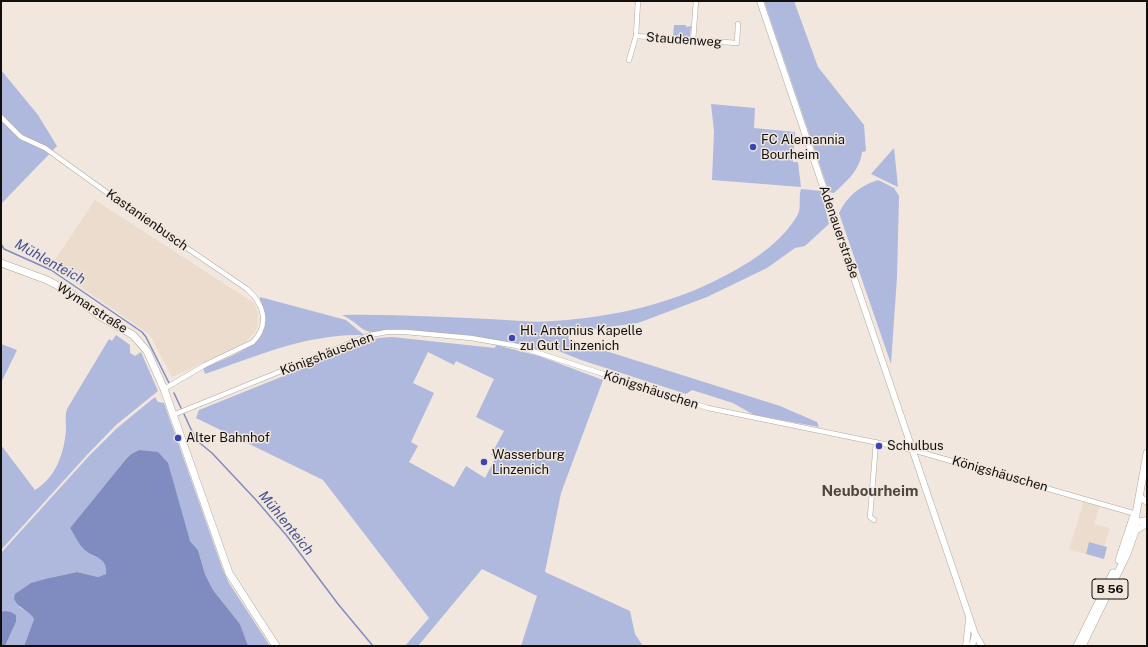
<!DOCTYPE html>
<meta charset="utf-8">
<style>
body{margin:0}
#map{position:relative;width:1148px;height:647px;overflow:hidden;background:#f1e7de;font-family:"Public Sans",sans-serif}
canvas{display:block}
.frame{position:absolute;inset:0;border:2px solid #110e0b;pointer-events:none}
</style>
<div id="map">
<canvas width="1148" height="647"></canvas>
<div class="frame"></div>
</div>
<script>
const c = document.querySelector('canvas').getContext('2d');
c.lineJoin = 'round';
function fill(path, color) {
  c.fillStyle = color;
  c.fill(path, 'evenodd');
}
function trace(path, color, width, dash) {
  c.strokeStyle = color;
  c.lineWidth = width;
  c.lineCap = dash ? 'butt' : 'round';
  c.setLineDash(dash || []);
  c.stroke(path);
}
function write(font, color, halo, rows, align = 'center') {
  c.font = font + ' "Public Sans",sans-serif';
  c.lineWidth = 3;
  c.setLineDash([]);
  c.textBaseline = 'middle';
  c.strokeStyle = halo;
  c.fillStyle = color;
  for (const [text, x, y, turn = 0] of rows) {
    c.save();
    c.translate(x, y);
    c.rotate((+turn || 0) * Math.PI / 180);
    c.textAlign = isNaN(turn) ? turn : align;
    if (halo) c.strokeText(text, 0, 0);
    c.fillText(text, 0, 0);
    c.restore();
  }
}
const built = new Path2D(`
 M95,200L254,303L258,313L257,329L245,343L172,377L150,335L51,266Z
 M1084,501L1100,505L1094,524L1110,528L1104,546L1089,542L1086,554L1069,549Z`);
const green = new Path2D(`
 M764,1H794L818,67L864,125L866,151L862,152C860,170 847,181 834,193L829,192Z
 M674,25H686V27L691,26L690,36L688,38L673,36Z
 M1,70L38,115L57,146L1,204Z
 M711,104L755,108L754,128L795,132L793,162H798L801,187L712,180L714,131Z
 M894,148L898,187L871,174Z
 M878,180L894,188L899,196L897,277L891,364L839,213C847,196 861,185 878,180Z
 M801,189L821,191L829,224L805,246L795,248L767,268L707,297L638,323L570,332L568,339L780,406L817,422L819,427L754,415L733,403L692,390L686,394L581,360L541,344L540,351L506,342L389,331C358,335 366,327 342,315C391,314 440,317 489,319C510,320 532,323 553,321C615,317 677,303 732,272C756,259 783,240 797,216C802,208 798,198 801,189Z
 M260,297L346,320L364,335C309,333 256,356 205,374L203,368C228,357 262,349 265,318C266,310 259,304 260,297Z
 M116,335L130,345V353L135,356L141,352L158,391L116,425L86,456L1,550V445L35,490C56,477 64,454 66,430C66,422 65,416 67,409L109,339L112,341Z
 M392,337L495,348L496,345L539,356L603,380L561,493L545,572L630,611L635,634L643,646H521L537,596L482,569L418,646H405L429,618L323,480L196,418L199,410L378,338ZM428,352L454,365L456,361L494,379L476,417L504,431L491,455L496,457L485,478L466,466L454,487L409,462L418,446L411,442L434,393L413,383Z
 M1,344L17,350L1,383Z
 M155,397L158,402L164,403L223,570L229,583L270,646L247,645L240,624L213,590L205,574L198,550L190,541L139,450L131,454L126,459L70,528L93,556L103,560L107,566L106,574L98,577L77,572L49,578L19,607L32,615L34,619L24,646H5L16,622V615L4,611L1,612V553L88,457L117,428Z
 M1089,542L1107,547L1104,559L1086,554Z`);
const water = new Path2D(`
 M139,450L158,452L168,463L190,541L198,550L205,574L213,590L240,624L248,646H24L34,619C30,611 20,610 14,599L15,594L31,583L49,578L77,572L98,577L106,574C108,557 95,559 85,550C78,544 75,535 70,528L126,459L131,454Z
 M4,611L11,612L16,615V622L5,646H1V612Z`);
const stream = new Path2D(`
 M1,244L4,249L51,270L142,332L146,337L169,383
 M174,393L181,408
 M184,414L196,440L212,453L256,500L287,536L338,604L373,646`);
const minor = new Path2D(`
 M636,36L737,43L738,24
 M693,41L696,1
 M629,60L636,36L638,1
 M1,117L21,137L45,148L134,212L247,289C264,304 270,324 253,342L205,365L164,389
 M173,415L370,335L387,332H406L471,338L517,346L708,408L913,450L1136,514
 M874,520L870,517L876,442`);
const tertiary = new Path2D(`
 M760,1L975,634L982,646
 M1140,497L1147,502
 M1137,522L1147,520
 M1135,531L1147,524
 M966,646L969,619
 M972,646L975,634`);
const secondary = new Path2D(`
 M1,263L47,280L68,291L101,317L133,335L147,351L164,389L229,573L276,646`);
const primary = new Path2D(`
 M1119,560L1133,518L1136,514
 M1077,646L1113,573
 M1082,646L1127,554L1135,531L1136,514L1147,453`);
const markers = [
 [753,147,4,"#3c42b7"],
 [512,338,4,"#3c42b7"],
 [178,438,4,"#3c42b7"],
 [879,446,4,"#3c42b7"],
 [484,462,4,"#3c42b7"]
];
const shields = [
 [1110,589,36]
];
const shieldNames = [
 ["B 56",1110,589]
];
const streetNames = [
 ["Staudenweg",684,40,4],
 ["Kastanienbusch",147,220,35],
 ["Adenauerstraße",839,232,71],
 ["Wymarstraße",92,308,33],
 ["Königshäuschen",327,354,-21],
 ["Königshäuschen",651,390,18],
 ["Königshäuschen",1000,474,16]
];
const poiNames = [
 ["FC Alemannia",761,140],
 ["Bourheim",761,155],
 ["Hl. Antonius Kapelle",520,331],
 ["zu Gut Linzenich",520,346],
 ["Alter Bahnhof",186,438],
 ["Schulbus",887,446],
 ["Wasserburg",492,455],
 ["Linzenich",492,470]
];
const waterNames = [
 ["Mühlenteich",50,262,29],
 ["Mühlenteich",286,523,51]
];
const quarterNames = [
 ["Neubourheim",870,491]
];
fill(built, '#ebdccd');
fill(green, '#afb8dd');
fill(water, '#808cc0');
trace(stream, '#808cc0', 1.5);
trace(minor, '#b1a89f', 5.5);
trace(tertiary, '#b1a89f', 7);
trace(secondary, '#b1a89f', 8);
trace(primary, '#b1a89f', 8);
trace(minor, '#fff', 4.5);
trace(tertiary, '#fff', 6);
trace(secondary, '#fff', 7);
trace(primary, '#fff', 7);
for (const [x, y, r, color] of markers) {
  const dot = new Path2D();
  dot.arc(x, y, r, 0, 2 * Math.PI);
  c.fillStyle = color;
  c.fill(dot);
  trace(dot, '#f1e7de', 1.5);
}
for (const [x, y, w] of shields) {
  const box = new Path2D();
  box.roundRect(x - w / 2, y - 10, w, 20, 3);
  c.fillStyle = '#f1e7de';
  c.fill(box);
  trace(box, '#110e0b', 1);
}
write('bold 12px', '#110e0b', null, shieldNames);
write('13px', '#110e0b', '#f1e7de', streetNames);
write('13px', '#110e0b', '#f1e7de', poiNames, 'left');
write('italic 14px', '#455093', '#f1e7de', waterNames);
write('bold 15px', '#4e463f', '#f1e7de', quarterNames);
</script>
